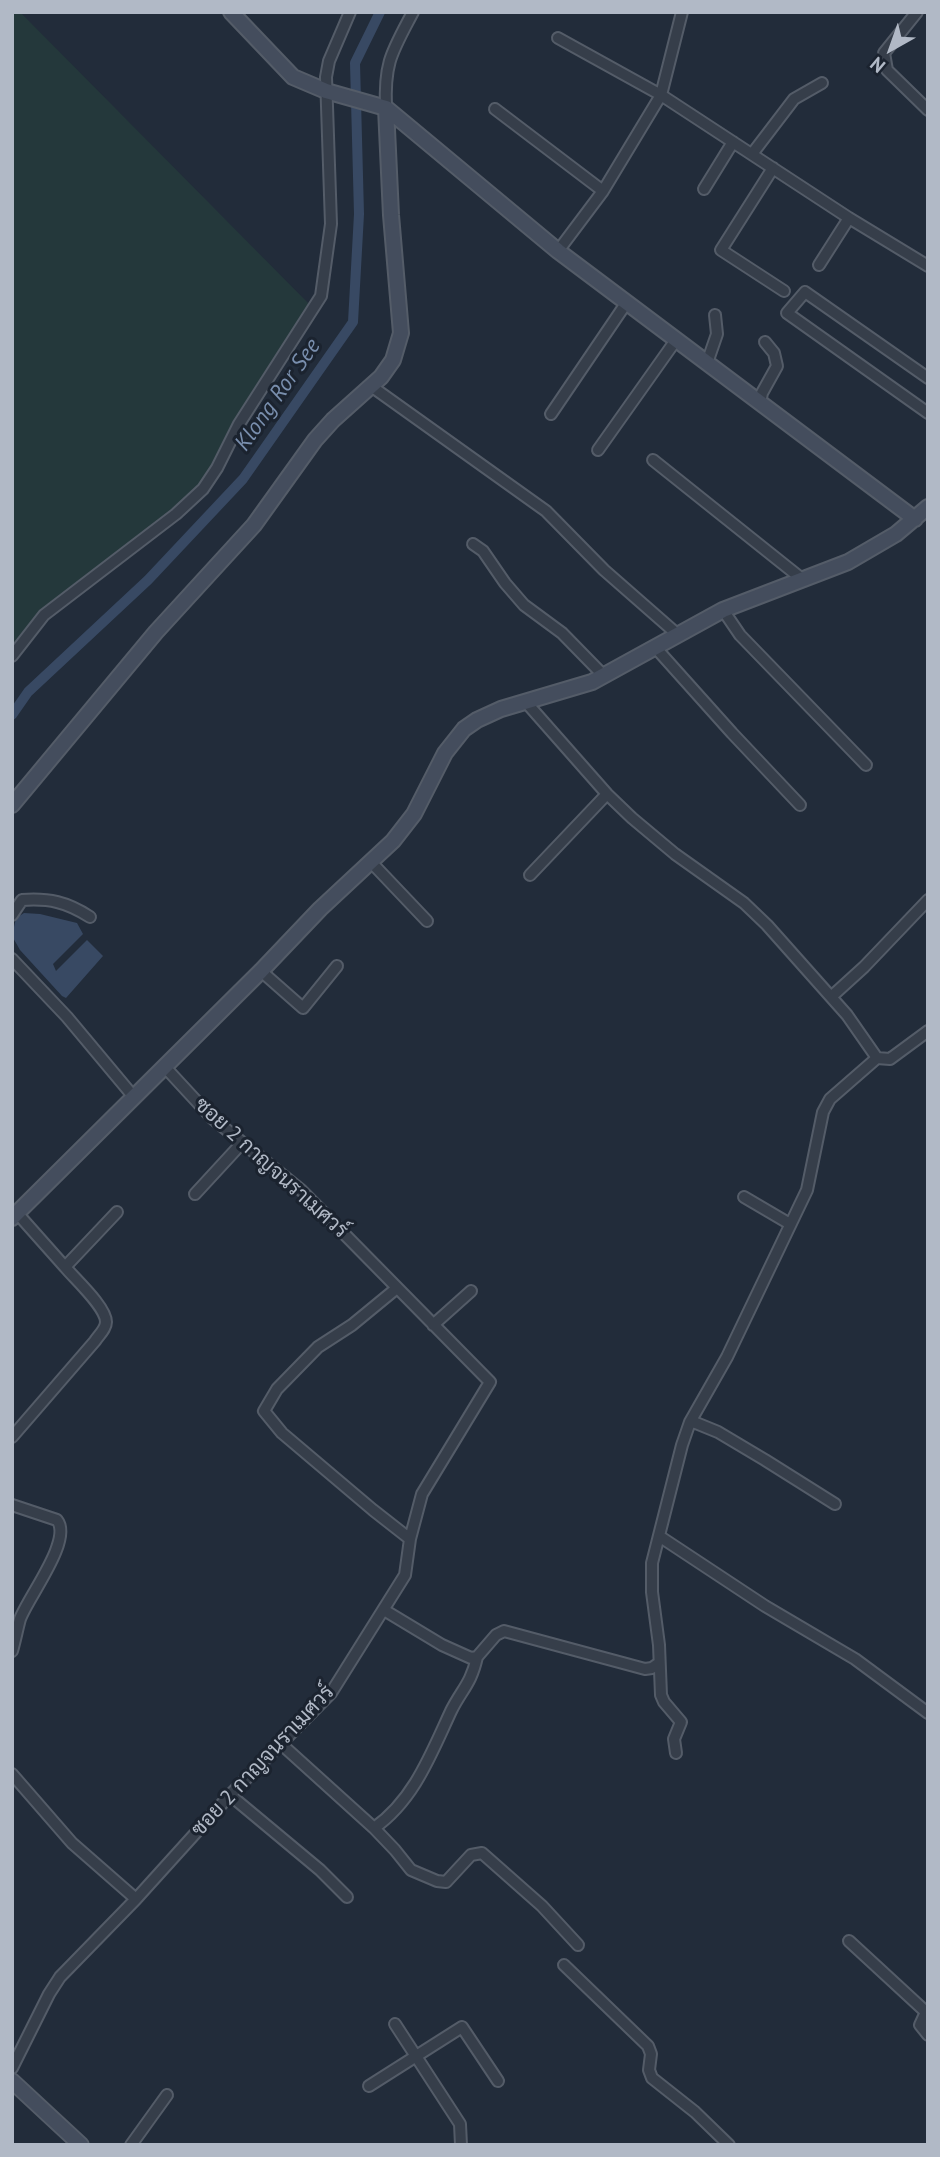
<!DOCTYPE html>
<meta charset="utf-8">
<style>
body{margin:0}
#map{position:relative;width:940px;height:2157px;overflow:hidden;background:#222c3a;font-family:"PT Sans",sans-serif}
canvas{display:block}
.frame{position:absolute;inset:0;border:14px solid #b1b9c6;pointer-events:none}
.north{position:absolute;left:856px;top:14px;width:70px;height:70px;-webkit-text-stroke:5px #1b232f;paint-order:stroke;rotate:220deg;font-size:19px;font-weight:700;line-height:28px;text-align:center;color:#b1b9c6}
.north::after{content:'';display:block;margin:auto;width:24px;height:32px;background:#b1b9c6;clip-path:polygon(50% 0,100% 100%,50% 72%,0 100%)}
</style>
<div id="map">
<canvas width="940" height="2157"></canvas>
<div class="frame"></div>
<div class="north">N</div>
</div>
<script>
const c = document.querySelector('canvas').getContext('2d');
c.lineJoin = 'round';
function fill(path, color) {
  c.fillStyle = color;
  c.fill(path, 'evenodd');
}
function trace(path, color, width, dash) {
  c.strokeStyle = color;
  c.lineWidth = width;
  c.lineCap = dash ? 'butt' : 'round';
  c.setLineDash(dash || []);
  c.stroke(path);
}
function write(font, color, halo, rows, align = 'center') {
  c.font = font + ' "PT Sans",Sarabun,sans-serif';
  c.lineWidth = 6;
  c.setLineDash([]);
  c.textBaseline = 'middle';
  c.strokeStyle = halo;
  c.fillStyle = color;
  for (const [text, x, y, turn = 0] of rows) {
    c.save();
    c.translate(x, y);
    c.rotate((+turn || 0) * Math.PI / 180);
    c.textAlign = isNaN(turn) ? turn : align;
    if (halo) c.strokeText(text, 0, 0);
    c.fillText(text, 0, 0);
    c.restore();
  }
}
const green = new Path2D(`
 M12,12H20L313,308L190,503L29,633L12,654Z`);
const water = new Path2D(`
 M24,913L40,914L77,923L83,934L53,964L56,971L87,940L103,956L66,998L62,996L20,950L12,936L16,918Z`);
const canal = new Path2D(`
 M12,715L28,692L148,580L243,479L353,322L359,214L355,63L380,12`);
const street = new Path2D(`
 M917,12L884,53L887,70L928,110
 M558,38L661,95L849,218L928,266
 M386,108C384,62 392,52 413,12
 M495,109L603,191
 M752,154L794,99L822,83
 M773,168L721,250L784,291
 M704,189L733,142
 M558,251L603,191L661,95L682,12
 M819,265L849,218
 M707,363L717,334L715,315
 M928,378L805,292L787,313L928,413
 M371,386L546,511L604,570L677,634
 M760,403L762,393L777,366L774,353L765,342
 M551,414L627,302
 M598,450L676,340
 M653,460L802,579
 M473,544L483,551L505,583L524,605L562,633L604,676
 M723,610L740,635L866,765
 M655,647L732,733L800,805
 M12,656L44,615L176,514L203,489L217,468L239,424L321,296L331,224L326,77L329,61L350,12
 M525,701L607,794L632,818L675,854L744,903L767,925L847,1015L877,1058L830,1099L823,1112L807,1190L727,1357L690,1422L682,1445L652,1563V1592L659,1645L661,1695L664,1702L681,1722L674,1739L676,1753
 M371,862L427,921
 M530,875L607,794
 M12,915L22,900C49,898 67,902 90,917
 M12,959L67,1017L133,1096
 M261,971L303,1008L337,966
 M831,997L864,967L928,900
 M877,1058L890,1059L928,1031
 M195,1194L242,1143
 M744,1197L790,1224
 M17,1213L65,1267L117,1212
 M397,1288L352,1325L318,1347L277,1389L264,1411L282,1433L373,1510L410,1539
 M433,1325L471,1291
 M691,1421L718,1432L765,1460L835,1504
 M12,1437L95,1341C99,1335 106,1329 106,1322C106,1307 75,1279 65,1267
 M12,1505L57,1520C73,1540 28,1597 20,1619C17,1630 15,1641 12,1651
 M659,1536L765,1606L855,1659L928,1713
 M384,1610L442,1645L471,1658L477,1657L496,1635L504,1631L645,1669L652,1668L659,1663
 M280,1743L374,1828L395,1850L411,1870L437,1881L446,1882L471,1855L482,1853L542,1906L578,1945
 M12,1774L72,1843L136,1899
 M230,1795L320,1870L347,1897
 M374,1828C414,1800 431,1754 451,1711C462,1689 471,1684 477,1657
 M849,1941L926,2012L920,2025L928,2035
 M564,1965L648,2046L651,2054L649,2070L652,2078L695,2112L729,2145
 M395,2024L460,2124L461,2145
 M12,2068L49,1994L60,1977L136,1899L230,1795L331,1693L405,1575L410,1539L422,1494L490,1382L301,1190L212,1118L164,1066
 M369,2086L462,2027L498,2081
 M131,2145L167,2095`);
const secondary = new Path2D(`
 M231,12L293,77L326,91L386,108L558,251L915,519
 M12,805L156,632L254,525L315,440L333,420L381,377L393,360L401,333L391,215L386,108
 M12,1218L261,971L320,909L393,841L414,814L445,753L464,729L477,720L501,709L592,682L723,610L848,562L896,534L928,507
 M12,2081L81,2145`);
const streetNames = [
 ["ซอย 2 กาญจนราเมศวร์",271,1168,42],
 ["ซอย 2 กาญจนราเมศวร์",263,1761,-47]
];
const waterNames = [
 ["Klong Ror See",278,395,-55]
];
fill(green, '#24383b');
fill(water, '#384963');
trace(canal, '#384963', 10);
trace(street, '#545c68', 14);
trace(secondary, '#545c68', 18);
trace(street, '#363e4a', 10);
trace(secondary, '#444d5d', 14);
write('21px', '#b1b9c6', '#1b232f', streetNames);
write('italic 23px', '#798ead', '#1b232f', waterNames);
</script>
